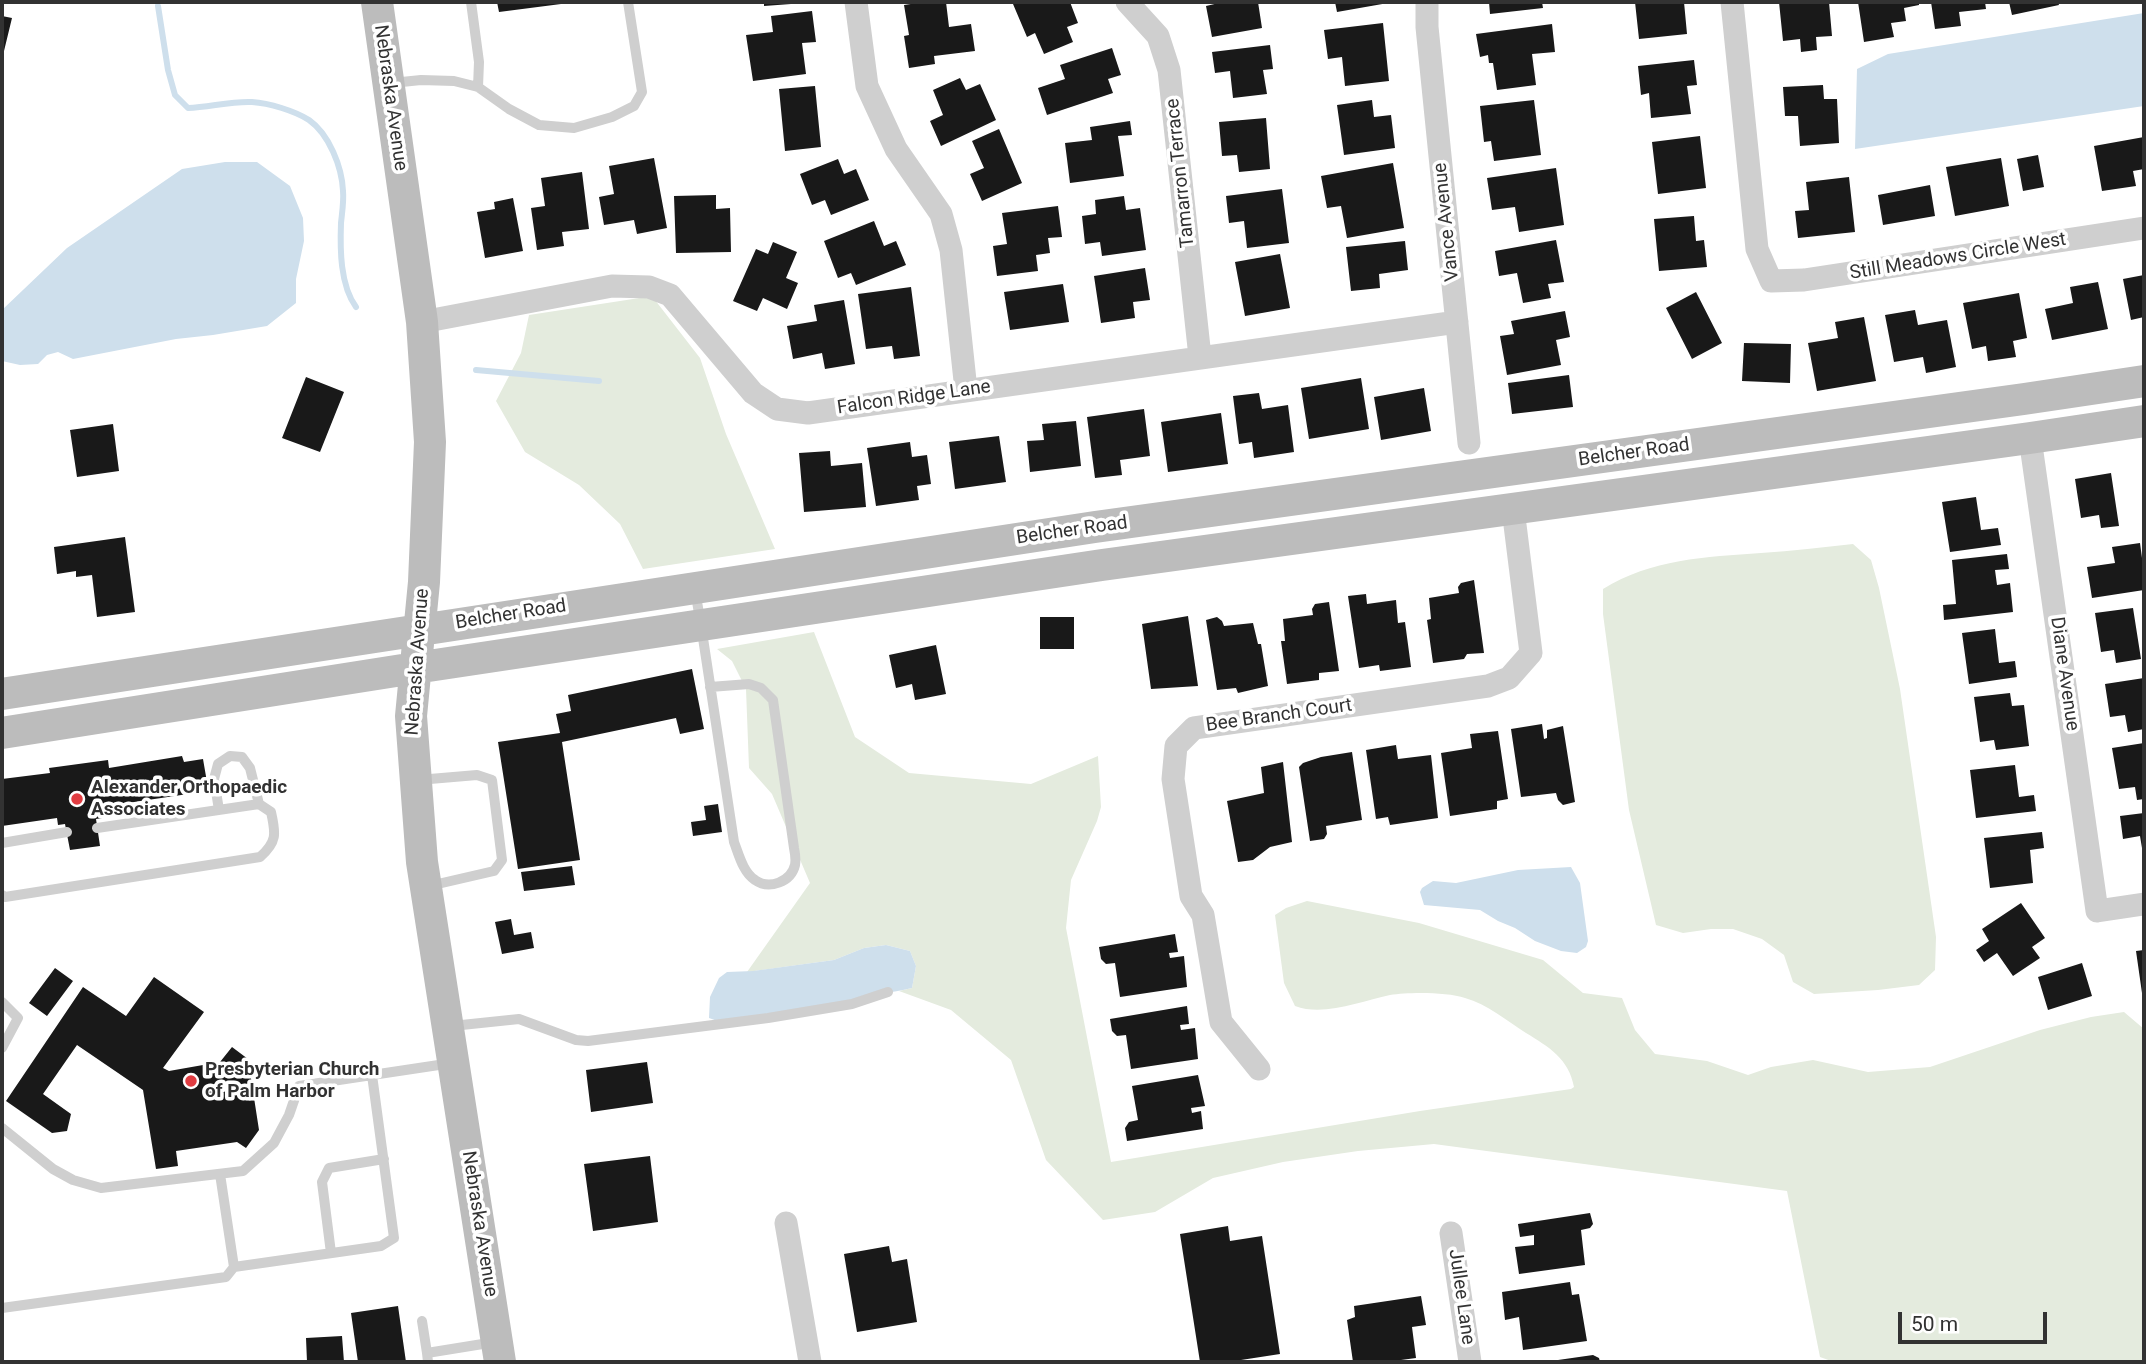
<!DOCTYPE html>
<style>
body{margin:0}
#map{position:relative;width:2146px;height:1364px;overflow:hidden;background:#fff;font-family:Roboto,sans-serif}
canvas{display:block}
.frame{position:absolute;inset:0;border:4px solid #323232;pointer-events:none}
.scale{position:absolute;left:1898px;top:1312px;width:149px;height:32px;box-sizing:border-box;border:4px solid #323232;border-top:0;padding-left:9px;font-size:21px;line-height:24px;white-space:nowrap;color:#323232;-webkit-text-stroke:5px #fff;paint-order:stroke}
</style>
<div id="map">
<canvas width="2146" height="1364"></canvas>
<div class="frame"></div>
<div class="scale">50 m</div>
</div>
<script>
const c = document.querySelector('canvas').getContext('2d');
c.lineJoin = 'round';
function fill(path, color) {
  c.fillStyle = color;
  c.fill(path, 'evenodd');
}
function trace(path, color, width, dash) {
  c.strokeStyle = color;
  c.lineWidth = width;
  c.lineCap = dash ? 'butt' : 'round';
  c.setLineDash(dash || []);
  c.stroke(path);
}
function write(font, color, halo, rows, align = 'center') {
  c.font = font + ' Roboto,sans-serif';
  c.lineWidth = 7;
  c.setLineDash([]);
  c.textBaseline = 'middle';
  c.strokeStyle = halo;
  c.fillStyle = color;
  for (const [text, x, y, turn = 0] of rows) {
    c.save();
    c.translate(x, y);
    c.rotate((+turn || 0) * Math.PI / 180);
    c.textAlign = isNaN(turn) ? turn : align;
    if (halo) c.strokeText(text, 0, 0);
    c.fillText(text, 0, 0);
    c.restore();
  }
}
const green = new Path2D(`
 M646,297L655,300L700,358L726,434L775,549L643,569L620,524L579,485L525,452L496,401L521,353L529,315Z
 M1853,544L1871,560L1879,588L1900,689L1936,937L1935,970L1919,985L1878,990L1814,994L1793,982L1784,955L1762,939L1733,929H1711L1683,933L1656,925L1629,810L1603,614V589C1651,559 1706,557 1761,553C1792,551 1823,547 1853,544Z
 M814,632L855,737L909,773L1031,784L1098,756L1101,807L1097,821L1071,880L1066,928L1111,1162L1420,1111L1571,1089L1574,1087C1569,1059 1549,1047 1526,1033C1507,1021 1487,1004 1465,998C1447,992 1409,992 1390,995C1361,1001 1324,1017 1295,1006L1284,983L1275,915L1286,908L1307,901L1419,923L1543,960L1583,993L1622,998L1635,1030L1655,1054L1707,1061L1748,1075L1771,1067L1813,1060L1868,1072L1930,1067L2040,1030L2091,1017L2124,1012L2144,1029V1362H1834L1820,1357L1787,1191L1434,1144L1358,1151L1283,1162L1213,1178L1155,1212L1103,1220L1046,1160L1011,1060L951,1010L899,991L912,988L916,966L910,951L886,945L864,948L834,960L747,972L810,883L772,794L749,768L746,689L732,661L717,649Z`);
const water = new Path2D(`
 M2144,13V106L1855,149L1857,69L1888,54Z
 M225,162H257L290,186L303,218L304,241L296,279V303L267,326L213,335L176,339L73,359L58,352L47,355L38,364L20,365L2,361V310L67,248L182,169Z
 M1571,867L1580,883L1588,941L1586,947L1577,953L1561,951L1535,941L1515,928L1498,921L1480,910L1424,905L1420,892L1422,888L1433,881L1456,883L1518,870Z
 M886,945L910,951L916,966L912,988C891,993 871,994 851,1002L723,1023L709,1018L710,997L719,978L727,972L753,971L834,960L864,948Z`);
const stream = new Path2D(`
 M158,6L168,70L175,95L188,108C210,107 231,101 252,102C269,103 295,111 309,120C329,134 342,167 343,191C344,201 342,213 341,223C340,249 340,285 356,307
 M476,370L599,381`);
const building = new Path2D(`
 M497,2H561V4L499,12Z
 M764,2H791V4L764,6Z
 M924,2H946L949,27L971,24L975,51L934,56L935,64L909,68L904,36L909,35L904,5Z
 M1018,2H1070L1078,23L1067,27L1073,42L1044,54L1035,33L1027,37L1013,4Z
 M1223,2H1258L1262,28L1212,37L1206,6Z
 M1335,2H1387L1388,3L1337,12Z
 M1489,2H1542L1543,8L1490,14Z
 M1635,2H1684L1687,34L1639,39Z
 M1779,2H1829L1832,36L1816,37L1817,50L1801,52L1800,39L1783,41Z
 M1858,2H1919V5L1904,8L1906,21L1891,23L1894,37L1864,42Z
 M1931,2H1985L1986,9L1959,12L1961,26L1935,29Z
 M2009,2H2058L2059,5L2012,15Z
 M812,11L816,42L802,43L806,74L753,81L746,35L773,32L771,16Z
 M2,16L12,18L4,51H2Z
 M1383,23L1389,81L1345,86L1342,57L1328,59L1324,30Z
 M1552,24L1555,52L1532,54L1536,85L1497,90L1493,63H1489L1488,55L1480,57L1476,34Z
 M1270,45L1273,69L1263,70L1267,94L1233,98L1230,71L1215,73L1212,52Z
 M1112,48L1121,75L1108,79L1113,93L1047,115L1038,88L1065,79L1060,65Z
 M1694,60L1697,85L1687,86L1691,114L1651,118L1649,93L1641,95L1638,66Z
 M960,78L966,90L980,84L996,120L941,146L930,121L943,115L933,90Z
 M1823,85L1824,99H1837L1839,143L1800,146L1798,116H1785L1783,87Z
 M815,86L821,147L785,151L779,89Z
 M1372,100L1374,117L1391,115L1395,148L1344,155L1337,105Z
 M1534,100L1541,155L1494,161L1491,141L1484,142L1480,106Z
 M1266,118L1270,169L1239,172L1237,155L1222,156L1219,122Z
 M1130,121L1132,135L1118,136L1124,176L1070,183L1065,143L1092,140L1090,127Z
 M999,129L1022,183L982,201L970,174L984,168L972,141Z
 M1700,136L1706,188L1658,194L1652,142Z
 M2144,137V169L2133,171L2136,186L2102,191L2094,146Z
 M2038,155L2044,187L2023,191L2017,159Z
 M654,158L667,228L637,234L634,220L604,225L599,197L614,194L609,166Z
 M2001,158L2009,206L1955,216L1946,167Z
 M838,159L844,174L856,169L869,200L831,215L825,200L812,205L800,174Z
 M1393,163L1404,228L1347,238L1341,206L1327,208L1321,176Z
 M1556,168L1564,225L1519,232L1515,207L1492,210L1487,178Z
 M582,172L589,229L562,232L564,246L537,250L531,208L545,206L541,178Z
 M1849,177L1855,232L1798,238L1795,211L1809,210L1806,182Z
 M1930,185L1935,216L1883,225L1878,195Z
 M1282,189L1289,243L1247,248L1244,221L1229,223L1226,196Z
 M716,195V209L730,208L731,252L676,253L674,196Z
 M1124,196L1126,210L1140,208L1146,250L1102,256L1100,242L1085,244L1082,216L1096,214L1095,200Z
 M513,198L523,251L485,258L477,212L495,209L494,202Z
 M1058,206L1062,237L1048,238L1050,253L1036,255L1038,271L997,276L993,246L1007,244L1002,213Z
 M1694,216L1696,241L1704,240L1707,267L1659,271L1654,219Z
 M874,221L884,246L896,241L906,265L856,285L851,273L838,278L824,241Z
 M1556,240L1564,282L1548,284L1551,298L1523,303L1517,273L1499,276L1495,251Z
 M1405,241L1408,270L1379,274L1380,288L1351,291L1346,247Z
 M773,242L797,252L786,278L798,283L787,309L763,298L757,311L733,301L756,249L768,254Z
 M1280,254L1290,308L1245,316L1235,262Z
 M1145,268L1150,300L1133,302L1135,318L1101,323L1094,276Z
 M2144,275V317L2131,320L2123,279Z
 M2098,282L2108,329L2052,340L2045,309L2073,303L2070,287Z
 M1063,284L1069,322L1010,330L1004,292Z
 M911,287L920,356L894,359L892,346L866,349L858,294Z
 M1696,292L1722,343L1692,359L1666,308Z
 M2019,293L2027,338L2013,341L2016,357L1988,361L1986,346L1972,349L1963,303Z
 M844,300L855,364L825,369L822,353L793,359L787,326L817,321L814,305Z
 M1915,310L1918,325L1947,320L1956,367L1926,373L1923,357L1894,362L1885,315Z
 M1565,311L1570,337L1556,340L1561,365L1507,375L1500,336L1514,334L1511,321Z
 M1864,317L1876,381L1817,391L1808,343L1838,338L1835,322Z
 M1744,343L1791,344L1790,383L1742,381Z
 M1569,375L1573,407L1512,414L1508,383Z
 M306,377L344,392L320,452L282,438Z
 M1361,378L1369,429L1309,439L1301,388Z
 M1424,388L1431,431L1381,440L1374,397Z
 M1259,393L1262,409L1288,405L1294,452L1254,458L1252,442L1239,444L1233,396Z
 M1144,409L1150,456L1120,460L1122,475L1095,478L1087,417Z
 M1221,413L1228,464L1168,472L1161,422Z
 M1076,421L1081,466L1030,472L1027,441L1044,440L1042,424Z
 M113,424L119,471L77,477L70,430Z
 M999,436L1006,482L955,489L949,442Z
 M910,442L912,457L927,455L931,484L917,486L919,500L876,506L867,448Z
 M830,451L831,466L862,463L866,507L804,512L799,453Z
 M2111,473L2119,526L2101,528L2099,515L2081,518L2075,479Z
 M1976,497L1981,530L1998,528L2001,545L1950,552L1942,502Z
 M125,537L135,612L97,617L92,575L76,577V571L57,574L54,547Z
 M2140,543L2144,573V590L2092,598L2087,567L2115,563L2112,547Z
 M2007,554L2009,569L1995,570L1997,585L2010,583L2013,612L1944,620L1943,605L1956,604L1952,560Z
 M1474,580L1484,653L1467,654L1464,659L1433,663L1427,620L1431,619L1429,598L1459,593L1458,587L1461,583Z
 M1366,594L1367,604L1396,600L1398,623L1405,622L1411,667L1380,671L1379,665L1359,668L1348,596Z
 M1329,602L1339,671L1319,673V680L1287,684L1281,641H1285L1283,619L1313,615L1312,609L1315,604Z
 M2133,608L2141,659L2116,663L2114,650L2101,652L2095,613Z
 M1188,616L1198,686L1151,689L1142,624Z
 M1040,617H1074V649H1040Z
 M1217,617L1222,621L1224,626L1253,623L1258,644H1261L1268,686L1238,693L1236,688L1217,690L1206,620Z
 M1995,629L1999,663L2015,661L2017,677L1969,684L1962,633Z
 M936,645L946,694L915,700L912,684L896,688L889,655Z
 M692,669L704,729L680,734L676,718L562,742L580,860L518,869L498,742L560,733L556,714L571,711L568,695Z
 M2144,678V729L2128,732L2125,715L2110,717L2105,684Z
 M2010,693L2012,706L2024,705L2029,746L1996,750L1994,740L1980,742L1974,697Z
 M1542,724L1544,739L1547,738V730L1563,726L1575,802L1563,805L1558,800L1556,793L1521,797L1511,729Z
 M1498,731L1508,799L1497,801V809L1450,816L1441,753L1472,748L1470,734Z
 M2144,743V799L2137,800L2135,787L2119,789L2112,748Z
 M1396,745L1398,759L1431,755L1438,818L1390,825L1388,817L1376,819L1366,750Z
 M1352,752L1362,820L1326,826L1327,834L1324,839L1310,841L1299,767L1303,763L1321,757Z
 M182,756L184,762L203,759L208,788L188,791V794L114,805L115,816L96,819L100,846L70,850L65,824L58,825L57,818L2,826V779L50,773L49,768L108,760L109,768Z
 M1283,762L1292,842L1270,847L1253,860L1238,862L1227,801L1264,793L1261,767Z
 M2015,765L2019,797L2034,795L2036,811L1976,818L1970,770Z
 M718,804L722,832L693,836L691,822L706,820L704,806Z
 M2144,813V854H2143L2140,836L2123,839L2120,816Z
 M2042,832L2044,848L2030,850L2033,883L1990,888L1984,838Z
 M572,866L575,885L524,891L521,872Z
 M2021,903L2045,938L2032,947L2040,958L2013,976L1997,953L1984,962L1976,950L1989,941L1982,929Z
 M511,919L514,935L531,932L534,948L502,954L495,922Z
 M1175,934L1178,952L1169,953L1170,958L1184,956L1187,987L1120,997L1115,963L1106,964L1101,959L1099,947Z
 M2144,950V1000H2143L2136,951Z
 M2082,963L2092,996L2048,1010L2038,977Z
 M55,968L73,981L47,1016L29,1003Z
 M154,977L204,1012L163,1068L169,1071L220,1062L232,1047L248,1059L259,1130L246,1148L237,1142L176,1151L178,1166L156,1169L143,1090L77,1045L43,1094L71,1114L67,1131L52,1133L6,1101L83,987L126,1016Z
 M1187,1006L1189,1024L1180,1025L1181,1030L1195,1028L1198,1059L1131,1069L1126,1035L1117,1036L1112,1031L1110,1019Z
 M647,1062L653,1103L591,1112L586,1070Z
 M1198,1075L1205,1106L1191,1108L1192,1113L1201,1111L1203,1129L1127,1141L1125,1128L1129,1122L1138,1120L1132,1086Z
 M650,1156L658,1222L593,1231L584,1164Z
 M1590,1213L1593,1224L1590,1228L1581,1230L1585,1265L1519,1274L1515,1247L1534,1245V1235L1520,1237L1518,1224Z
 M1228,1226L1230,1241L1262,1236L1280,1354L1228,1362H1200L1180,1234Z
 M889,1246L892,1262L907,1259L917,1322L857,1332L844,1254Z
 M1570,1282L1572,1295L1579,1294L1587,1341L1523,1350L1519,1317L1505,1320L1502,1292Z
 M1421,1296L1426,1325L1412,1327L1416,1358L1386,1362H1353L1347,1320L1355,1317L1354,1306Z
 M398,1306L406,1362H358L351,1313Z
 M342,1336L344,1362H307L306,1338Z
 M1593,1355L1599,1358L1600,1362H1551V1361Z`);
const service = new Path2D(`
 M471,2L479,62L478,87
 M392,83L421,80L454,81L478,87L509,109L539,125L574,128L612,117L634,106L642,92L628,2
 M695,590L701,625L734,842C739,855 743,872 755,880C769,890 791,882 795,865C796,860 795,853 794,848L773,700L761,688L749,684L710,687
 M418,780L477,775L492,780L502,860L494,871L429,886
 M219,810L214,779L218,764L230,756L242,757L250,768L259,804
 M2,843L67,832
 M2,895L5,897L260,857C277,842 276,834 271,812L259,804L97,828
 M2,1002L18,1018L2,1048
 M452,1026L519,1019L576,1040L588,1041L768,1018L852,1004L888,992
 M2,1128L53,1169L73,1180L101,1188L243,1171L274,1143L289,1115L299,1086L452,1063
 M220,1174L234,1267
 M331,1253L322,1182L329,1168L384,1159
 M2,1308L226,1277L234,1267L381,1246L394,1238L372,1075
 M422,1321L427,1353
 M428,1362L427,1353L495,1342`);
const minor = new Path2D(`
 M856,2L867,86L896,149L941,214L951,250L966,390
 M1127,2L1158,36L1169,70L1200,357
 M1427,2V27L1469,443
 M1732,2L1757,249L1771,281L1804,280L2144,228
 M422,322L612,286L649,287L670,295L753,393L777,409L808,413L1457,322
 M2030,438L2097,911L2144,904
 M1259,1069L1221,1022L1203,915L1191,896L1173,779L1176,746L1194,728L1488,686L1509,678L1531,653L1513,509
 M786,1223L810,1362
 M1451,1233L1470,1362`);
const secondary = new Path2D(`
 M377,2L422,322L430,442L424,582L411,716L422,862L500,1362
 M2,694L1095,527L2024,399L2144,381
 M2,733L415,668L1102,565L2030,438L2144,421`);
const markers = [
 [77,799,7,"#e03c41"],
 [191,1081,7,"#e03c41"]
];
const streetNames = [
 ["Nebraska Avenue",390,98,82],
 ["Tamarron Terrace",1181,173,-96],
 ["Vance Avenue",1447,222,-96],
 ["Still Meadows Circle West",1958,257,-9],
 ["Falcon Ridge Lane",914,398,-8],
 ["Belcher Road",1634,453,-8],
 ["Belcher Road",1072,531,-8],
 ["Belcher Road",511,615,-9],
 ["Nebraska Avenue",418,662,-86],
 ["Diane Avenue",2064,674,82],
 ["Bee Branch Court",1279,716,-8],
 ["Nebraska Avenue",479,1224,81],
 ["Jullee Lane",1461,1297,82]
];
const poiNames = [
 ["Alexander Orthopaedic",91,788],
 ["Associates",91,810],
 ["Presbyterian Church",205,1070],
 ["of Palm Harbor",205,1092]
];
fill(green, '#e4ebde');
fill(water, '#cedfec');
trace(stream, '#cedfec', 6);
fill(building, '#191919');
trace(service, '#cfcfcf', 10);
trace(minor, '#cfcfcf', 23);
trace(secondary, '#bcbcbc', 32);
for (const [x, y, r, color] of markers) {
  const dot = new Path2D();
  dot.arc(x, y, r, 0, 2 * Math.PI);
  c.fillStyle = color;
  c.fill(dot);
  trace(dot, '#fff', 2.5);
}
write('19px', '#323232', '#fff', streetNames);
write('bold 19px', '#323232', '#fff', poiNames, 'left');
</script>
